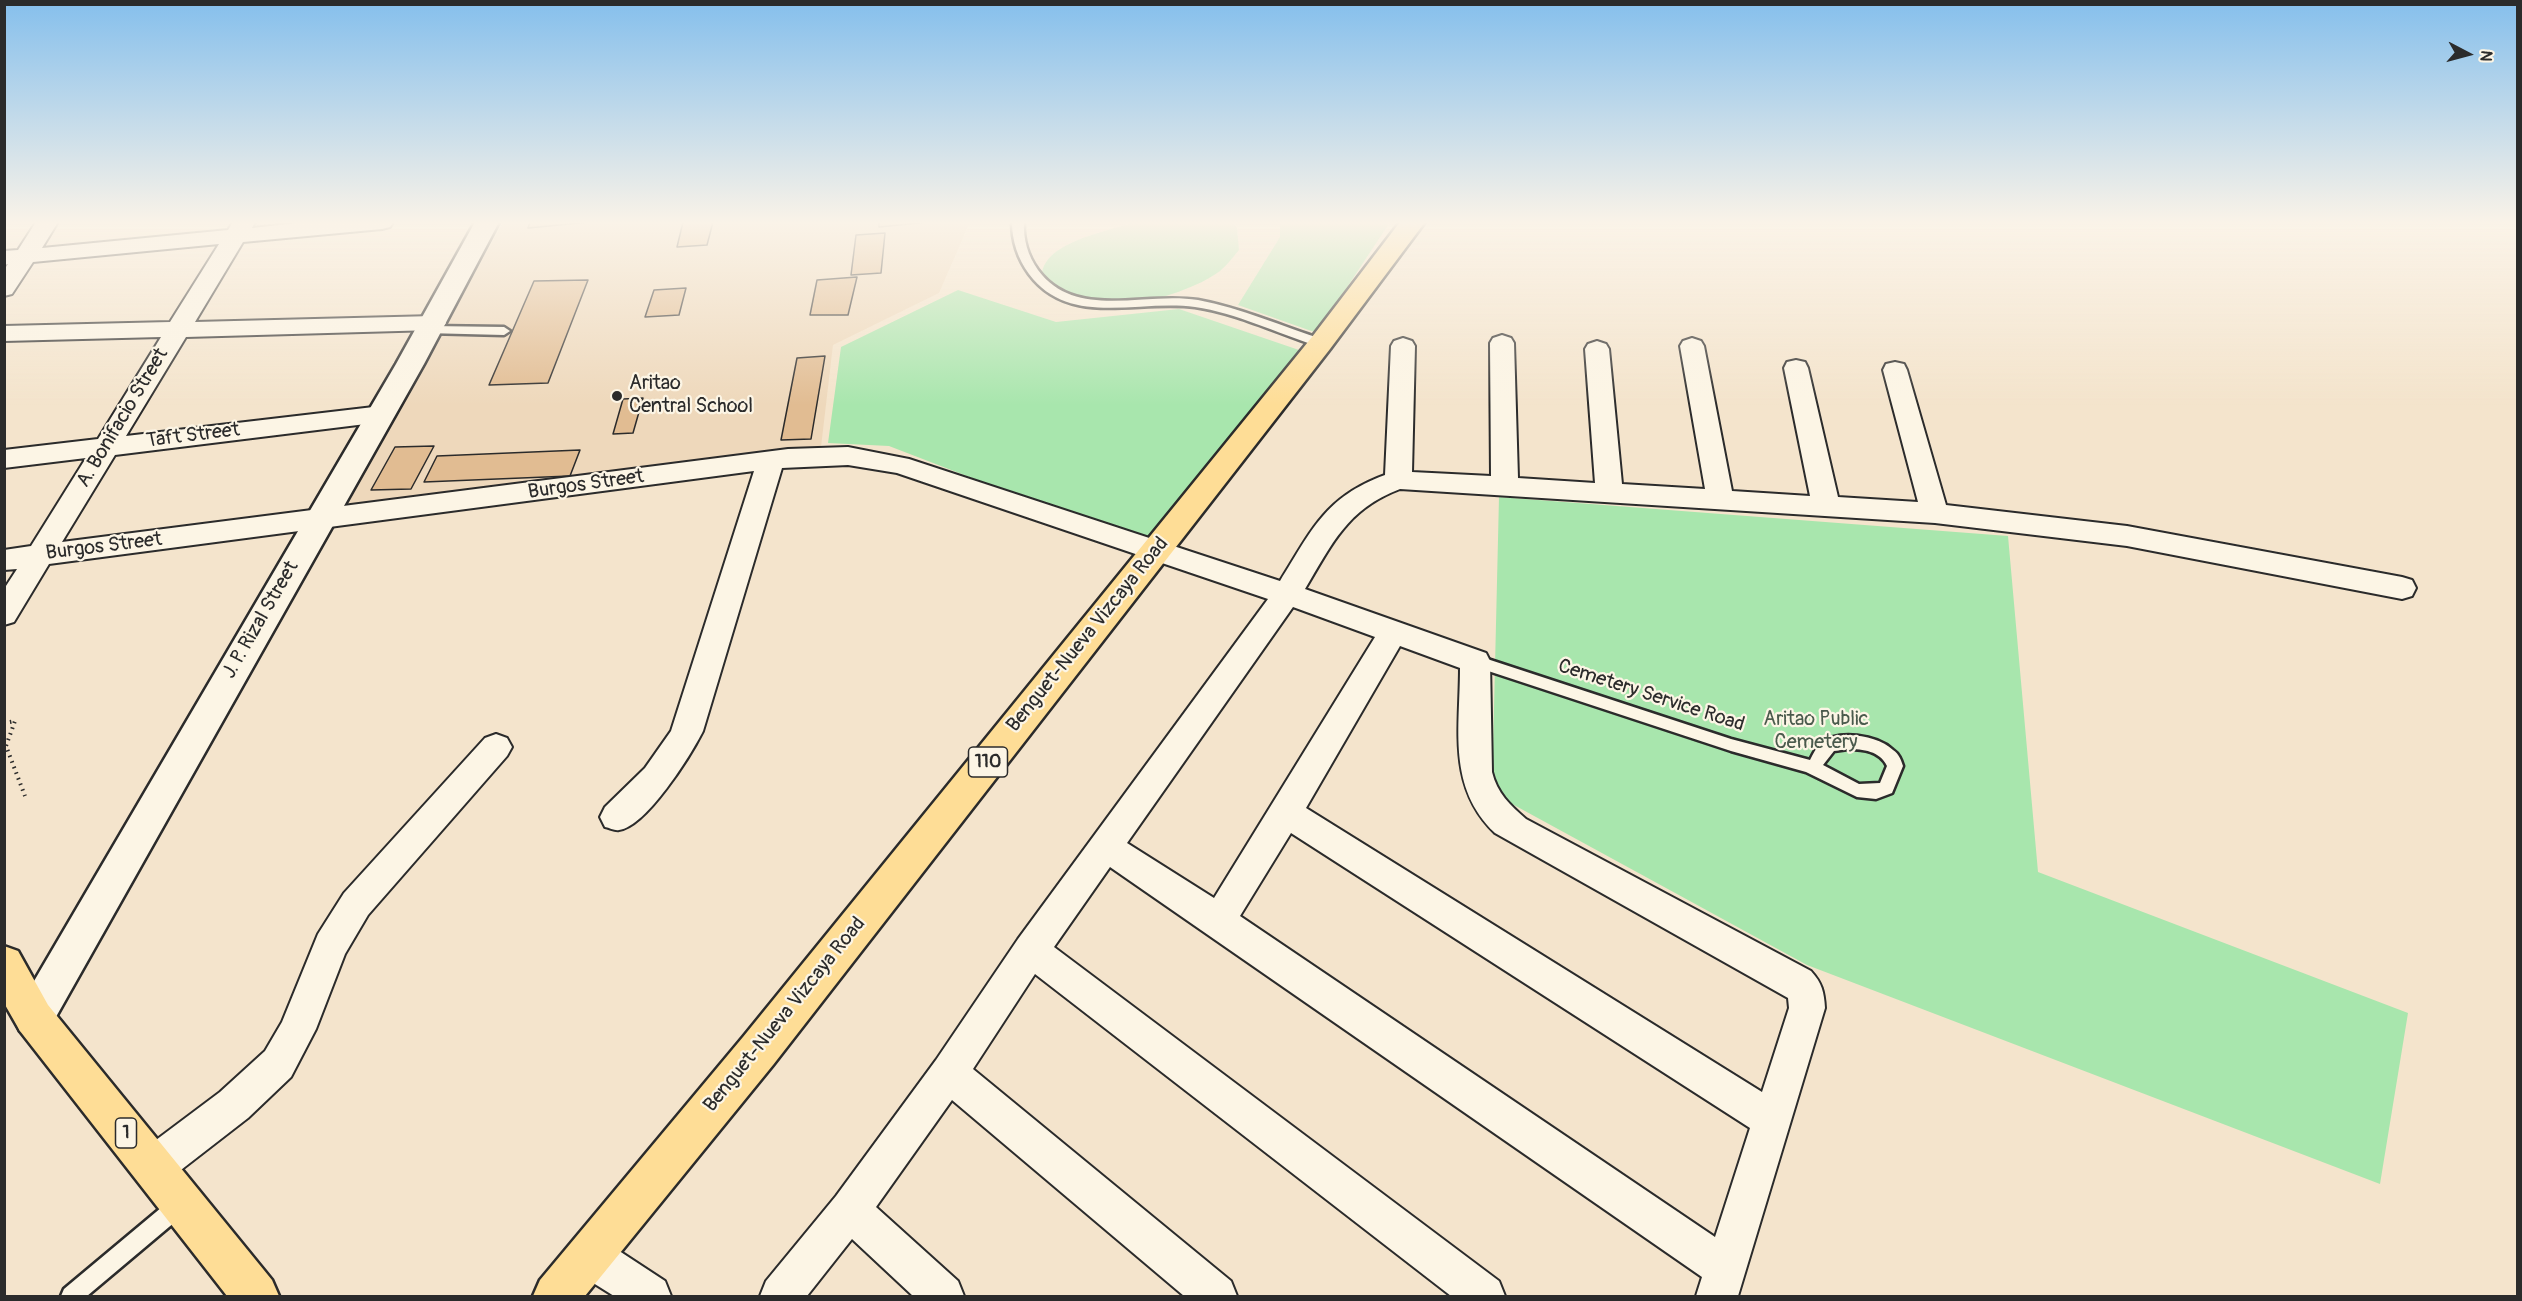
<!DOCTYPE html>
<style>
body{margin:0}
#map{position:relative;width:2522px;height:1301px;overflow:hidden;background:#f4e4cc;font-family:Pangolin,sans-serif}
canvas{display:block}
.frame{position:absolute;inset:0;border:6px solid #2b2b2b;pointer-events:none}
.north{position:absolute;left:2438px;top:24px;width:60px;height:60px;-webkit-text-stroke:4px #fcf5e5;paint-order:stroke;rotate:96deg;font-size:16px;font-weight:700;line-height:24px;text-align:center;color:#2b2b2b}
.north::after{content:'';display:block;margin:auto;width:21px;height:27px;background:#2b2b2b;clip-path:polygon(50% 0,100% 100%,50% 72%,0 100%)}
</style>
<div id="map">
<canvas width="2522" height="1301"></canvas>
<div class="frame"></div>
<div class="north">N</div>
</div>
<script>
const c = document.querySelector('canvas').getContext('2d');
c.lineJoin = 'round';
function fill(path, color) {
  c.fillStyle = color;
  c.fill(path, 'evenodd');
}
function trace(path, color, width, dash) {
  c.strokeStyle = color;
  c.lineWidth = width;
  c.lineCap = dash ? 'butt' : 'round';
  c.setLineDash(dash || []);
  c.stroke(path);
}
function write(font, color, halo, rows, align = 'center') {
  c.font = font + ' Pangolin,sans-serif';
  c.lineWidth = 4.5;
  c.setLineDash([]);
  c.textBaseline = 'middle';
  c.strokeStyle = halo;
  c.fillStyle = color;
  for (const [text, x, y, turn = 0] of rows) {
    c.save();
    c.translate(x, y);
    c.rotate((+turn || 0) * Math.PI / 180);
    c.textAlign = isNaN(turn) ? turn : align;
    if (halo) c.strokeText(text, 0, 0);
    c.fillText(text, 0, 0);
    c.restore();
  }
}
const built = new Path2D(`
 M503,222H970L939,293L833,345L821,447L570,482L346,506Z`);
const green = new Path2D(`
 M1135,222H1233L1237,228L1239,250C1233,257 1227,265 1220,271C1191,293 1125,310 1088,308C1057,307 1021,278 1057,251C1079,236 1110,230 1135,222Z
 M1280,222H1390L1317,333L1238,305L1280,237Z
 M958,290L1056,322L1179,309L1299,350L1151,547L889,446L828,443L841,347Z
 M1499,497L2008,536L2038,872L2408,1013L2380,1184L1807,965L1492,793Z`);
const building = new Path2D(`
 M530,222H590L528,228Z
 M683,222H713L707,245L677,247Z
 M879,222H929L879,227Z
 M885,233L881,273L851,275L856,235Z
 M857,277L848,315H810L817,280Z
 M588,280L548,383L489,385L534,281Z
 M686,288L679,315L645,317L654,290Z
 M825,356L811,439L781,440L797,358Z
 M643,398L633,433L613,434L623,399Z
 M434,446L411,489L371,490L395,447Z
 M580,450L570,476L424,482L437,456Z`);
const path = new Path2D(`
 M4,723L15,721L6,746L25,796`);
const service = new Path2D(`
 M1012,222H1024C1023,239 1028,256 1038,270C1076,321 1144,291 1198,300C1241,308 1284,327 1325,340L1327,343L1321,347L1317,346C1277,333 1236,313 1195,307C1138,299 1069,328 1029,274C1018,259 1012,241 1012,222Z
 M430,326L504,327L510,331L504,335L426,333L424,330Z
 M1475,655L1731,739L1810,760C1813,754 1816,748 1820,744C1838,729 1877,735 1893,750C1899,754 1901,760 1903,766L1892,793L1876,799L1857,797L1806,772L1731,751L1470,665L1467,661L1470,657ZM1848,749C1863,749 1880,751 1887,766L1880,783L1859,784L1823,765L1834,751Z
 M181,1194L188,1197L191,1204L188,1211L87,1296H61L64,1289L174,1197Z`);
const minor = new Path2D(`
 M36,222H58L42,248L228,230L233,222H255L252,228L307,222H393L390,227L382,229L243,242L195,322L434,316L442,318L446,323L442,328L434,330L186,337L126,436L382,406L391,408L395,414L391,420L382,422L115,455L62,542L788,449L848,447L909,459L1280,581C1312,530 1325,497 1385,475L1391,346L1394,341L1403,338L1412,341L1415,346L1412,472L1491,476L1490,343L1493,338L1502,335L1511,338L1514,343L1518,478L1595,483L1585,349L1588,344L1597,341L1606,344L1609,349L1622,484L1705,489L1680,346L1683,341L1692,338L1701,341L1704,346L1732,491L1810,496L1784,368L1787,362L1796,360L1805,362L1808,368L1838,497L1918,502L1883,370L1886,364L1895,362L1904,364L1907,370L1946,505L2127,526L2402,577L2412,580L2416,588L2412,596L2402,599L2127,546L1935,523L1400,489C1347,509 1332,544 1305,589L1486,653L1490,661L1492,772C1497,793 1510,805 1526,819L1811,971C1822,983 1824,992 1825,1008L1738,1296H1696L1702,1277L1110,867L1054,947L1499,1281L1505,1296H1451L1035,974L973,1069L1231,1281L1237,1296H1184L952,1100L876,1207L958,1281L964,1296H913L852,1239L807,1296H760L766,1281L836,1196L936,1060L1018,939L1268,599L897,473L848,465L782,468L703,731C691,755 646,827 619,830C615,831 610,828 605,827L600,817L605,807L645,768L671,731L754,471L49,564L14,622L4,625V589L17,569L4,570V550L31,546L86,458L4,468V450L98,439L161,337L4,341V326L170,322L219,244L33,262L12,294L4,296V270L8,264L4,265V251L18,250ZM1293,607L1375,637L1214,898L1127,843ZM1400,646L1460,668C1460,729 1447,787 1495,833L1788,998L1789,1008L1762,1092L1306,808ZM1291,833L1750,1128L1715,1237L1240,916Z
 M496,734L507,738L512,747L507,756L368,915L345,954L316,1029L291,1077L248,1118L168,1180L154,1186L140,1180L134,1166L140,1152L220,1092L265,1051L282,1022L318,934L344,893L485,738Z
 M589,1235L604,1241L665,1281L671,1296H614L574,1271L568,1256L574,1241Z`);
const tertiary = new Path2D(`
 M475,222H499L424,364L48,1031L34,1037L20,1031L14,1018L20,1005L396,364Z`);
const primary = new Path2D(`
 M1400,222H1425L1330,349L773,1065L585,1296H533L540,1280L743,1037L1312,337Z`);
const trunk = new Path2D(`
 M4,946L18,951L48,1005L272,1280L279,1296H227L20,1031L4,1003Z`);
const markers = [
 [617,396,6,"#2b2b2b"]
];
const shields = [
 [988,762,39],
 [126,1133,21]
];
const shieldNames = [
 ["110",988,762],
 ["1",126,1133]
];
const poiNames = [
 ["Aritao",629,384],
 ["Central School",629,407]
];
const streetNames = [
 ["A. Bonifacio Street",123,418,-59],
 ["Taft Street",193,436,-7],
 ["Burgos Street",586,485,-8],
 ["Burgos Street",104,547,-7],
 ["J. P. Rizal Street",261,620,-60],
 ["Benguet-Nueva Vizcaya Road",1088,635,-51],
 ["Cemetery Service Road",1651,696,18],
 ["Benguet-Nueva Vizcaya Road",785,1015,-51]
];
const parkNames = [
 ["Aritao Public",1816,720],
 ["Cemetery",1816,743]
];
fill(built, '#eed8bb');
fill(green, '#a8e6ad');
fill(building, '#e1bc92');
trace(building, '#2b2b2b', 1.5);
trace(service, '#2b2b2b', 5);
trace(minor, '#2b2b2b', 4);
trace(tertiary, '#2b2b2b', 5);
trace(primary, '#2b2b2b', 5);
trace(trunk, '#2b2b2b', 5);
trace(path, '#2b2b2b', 4, [1.5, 4.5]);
fill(service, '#fcf5e5');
fill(minor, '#fcf5e5');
fill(tertiary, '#fcf5e5');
fill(primary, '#fedd96');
fill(trunk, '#fedd96');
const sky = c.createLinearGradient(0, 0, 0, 405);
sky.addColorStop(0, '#85bfec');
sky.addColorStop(0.55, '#faf3e8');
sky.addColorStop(1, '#faf3e800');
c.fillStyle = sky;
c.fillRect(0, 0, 2522, 405);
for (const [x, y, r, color] of markers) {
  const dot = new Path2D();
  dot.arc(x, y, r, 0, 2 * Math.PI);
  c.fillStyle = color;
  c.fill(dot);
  trace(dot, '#fcf5e5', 2);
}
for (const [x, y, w] of shields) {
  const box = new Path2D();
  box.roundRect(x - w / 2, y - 15, w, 30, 4.5);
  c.fillStyle = '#fcf5e5';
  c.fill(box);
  trace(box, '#2b2b2b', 1.5);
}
write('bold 18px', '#2b2b2b', null, shieldNames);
write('20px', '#2b2b2b', '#fcf5e5', poiNames, 'left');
write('20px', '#2b2b2b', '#fcf5e5', streetNames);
write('20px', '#4a5a4c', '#fcf5e5', parkNames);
</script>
